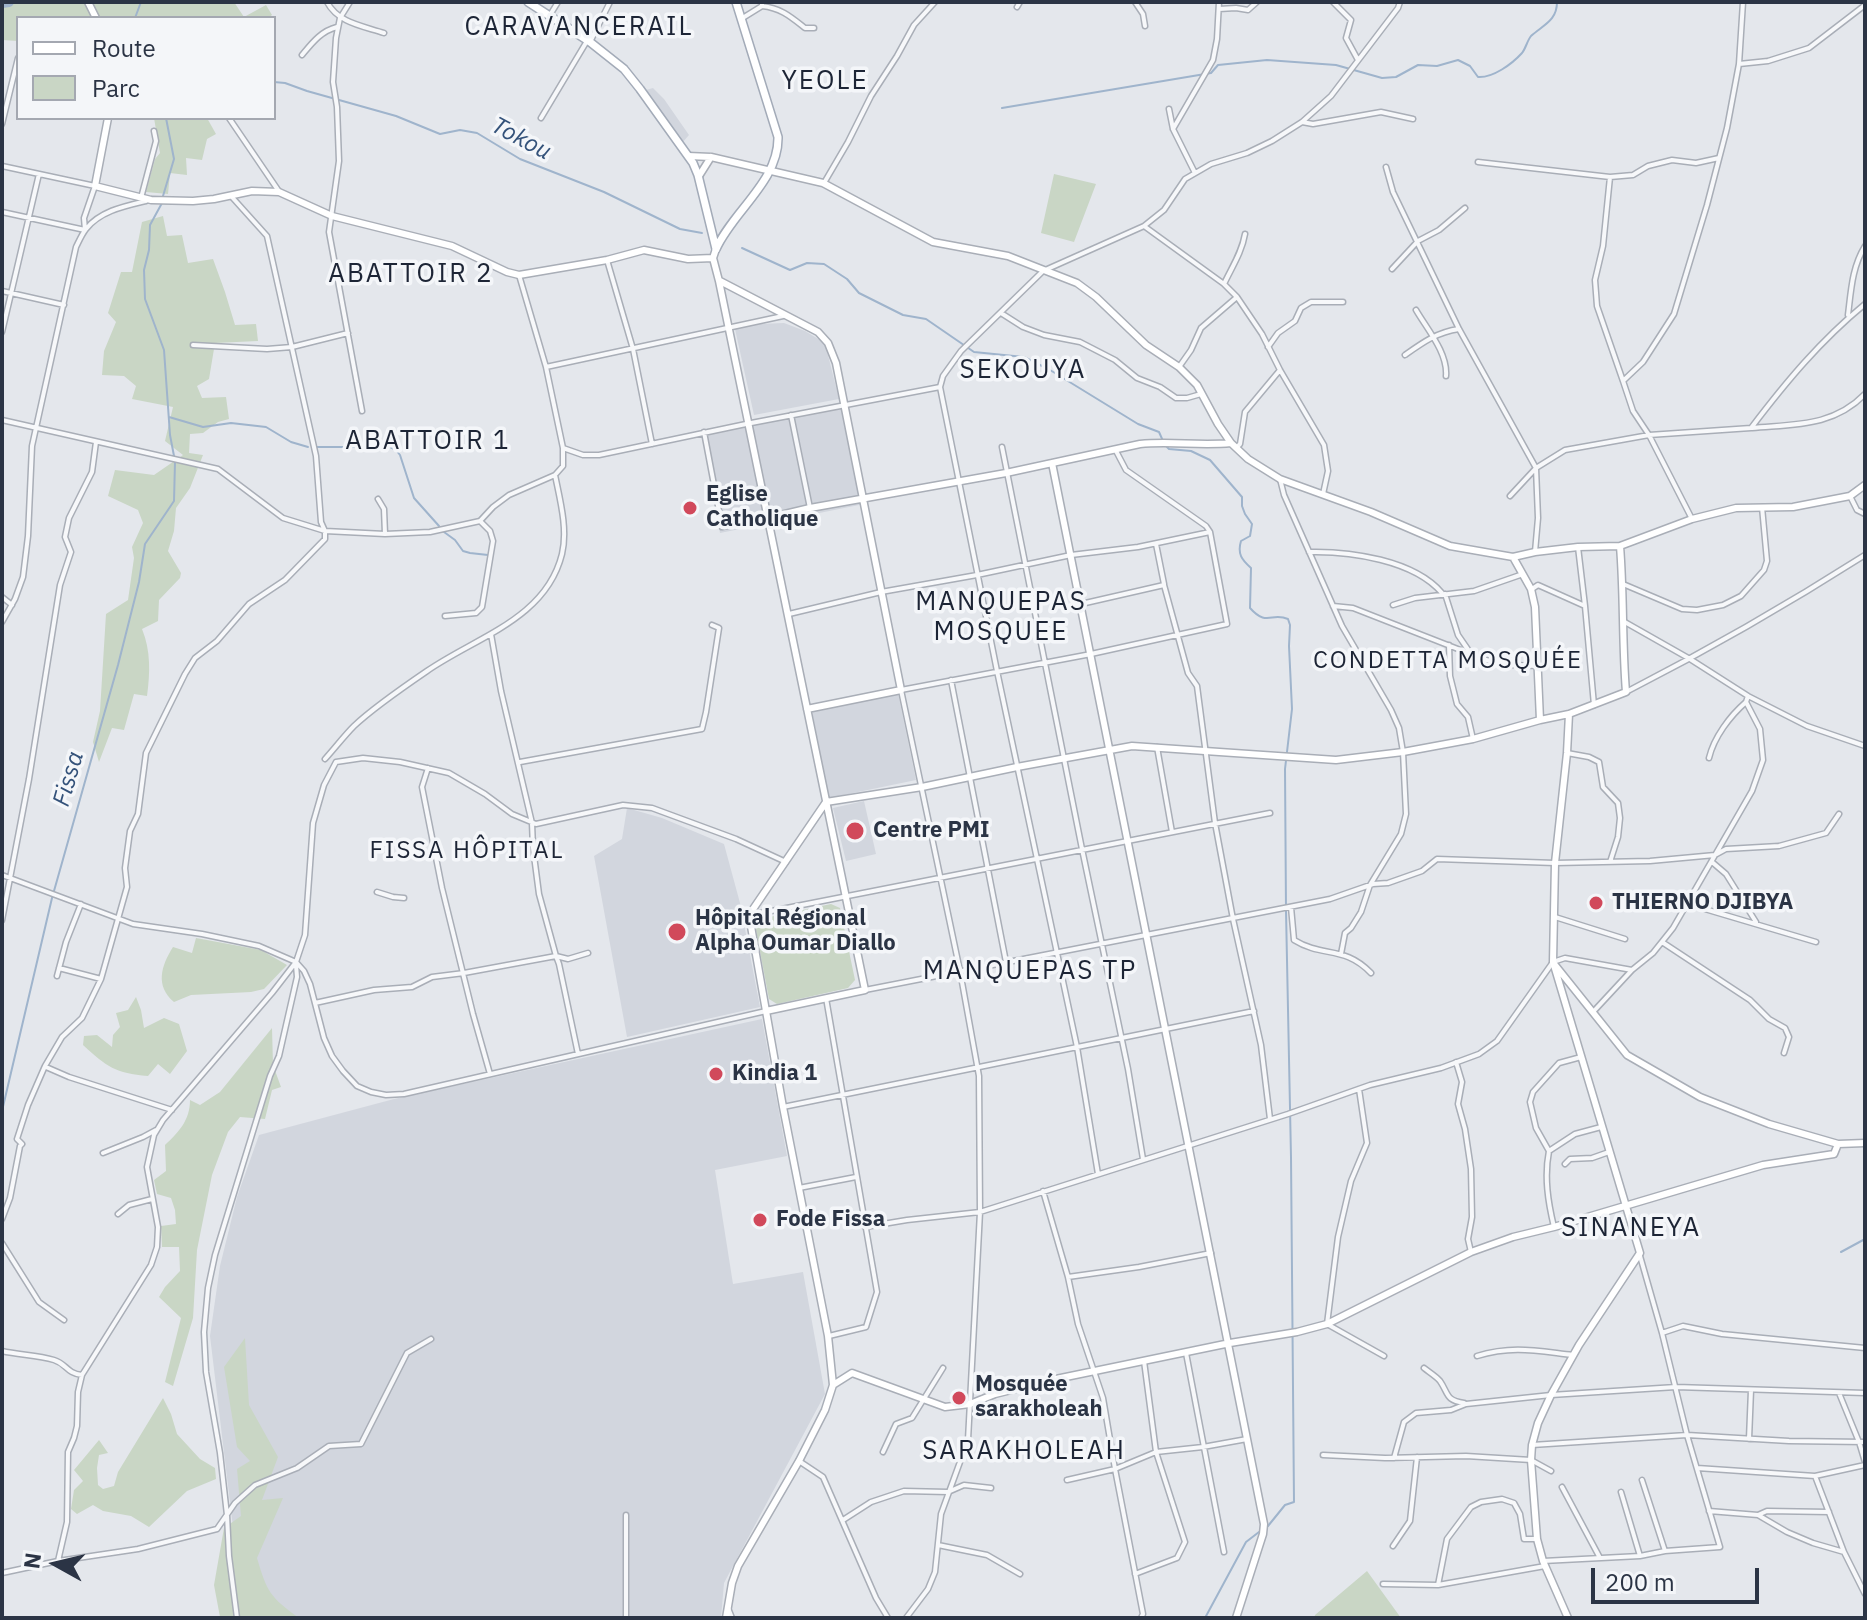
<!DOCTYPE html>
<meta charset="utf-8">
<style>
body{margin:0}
#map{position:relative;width:1867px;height:1620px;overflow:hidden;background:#e4e7ec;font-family:"IBM Plex Sans",sans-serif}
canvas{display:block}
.frame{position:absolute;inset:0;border:4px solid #2b3445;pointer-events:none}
.legend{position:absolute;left:16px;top:16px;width:260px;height:104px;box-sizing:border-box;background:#f4f6f9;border:2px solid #a4a8b1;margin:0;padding:10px 14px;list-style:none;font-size:24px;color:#2b3445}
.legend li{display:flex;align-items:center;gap:16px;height:40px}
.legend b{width:40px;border:2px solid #a4a8b1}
.north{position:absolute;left:16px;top:1524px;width:80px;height:80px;-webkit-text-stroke:6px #f4f6f9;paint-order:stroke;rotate:278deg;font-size:22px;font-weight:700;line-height:32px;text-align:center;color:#2b3445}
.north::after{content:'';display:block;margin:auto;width:28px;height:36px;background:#2b3445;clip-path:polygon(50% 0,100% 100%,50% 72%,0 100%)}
.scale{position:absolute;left:1591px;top:1568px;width:168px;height:36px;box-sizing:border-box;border:4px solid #2b3445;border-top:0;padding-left:10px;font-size:24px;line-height:28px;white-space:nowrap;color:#2b3445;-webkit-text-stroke:6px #f4f6f9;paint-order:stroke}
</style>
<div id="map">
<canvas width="1867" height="1620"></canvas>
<div class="frame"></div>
<ul class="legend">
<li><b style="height:10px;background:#fff"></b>Route</li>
<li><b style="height:22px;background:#c9d6c5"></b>Parc</li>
</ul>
<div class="north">N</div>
<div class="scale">200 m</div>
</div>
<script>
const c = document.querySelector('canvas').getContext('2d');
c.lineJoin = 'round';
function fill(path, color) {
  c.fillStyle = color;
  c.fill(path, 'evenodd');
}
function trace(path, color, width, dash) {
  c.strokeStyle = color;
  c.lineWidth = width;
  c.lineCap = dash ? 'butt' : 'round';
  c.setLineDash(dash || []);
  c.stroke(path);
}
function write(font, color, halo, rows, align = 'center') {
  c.font = font + ' "IBM Plex Sans",sans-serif';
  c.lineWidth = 7;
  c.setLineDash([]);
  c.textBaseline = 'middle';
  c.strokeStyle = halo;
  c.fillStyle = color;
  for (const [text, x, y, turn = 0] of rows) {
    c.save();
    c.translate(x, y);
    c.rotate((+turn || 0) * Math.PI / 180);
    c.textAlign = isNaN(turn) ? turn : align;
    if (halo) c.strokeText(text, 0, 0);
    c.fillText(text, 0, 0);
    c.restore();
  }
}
const built = new Path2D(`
 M653,88L664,99L689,135L682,143L646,90Z
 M784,323L805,331L825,343L839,399L754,415L735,329L759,324Z
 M842,403L864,504L720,533L701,430Z
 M898,693L916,780L829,798L812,711Z
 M864,801L876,854L846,861L833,808Z
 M627,808L662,818L724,844L740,903L760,1007L627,1037L594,856L622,839Z
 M762,1019L787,1156L715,1170L733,1284L803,1272L825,1394L724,1583L721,1618H249L236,1552L210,1336L220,1266L237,1197L259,1135L394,1099Z`);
const green = new Path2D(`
 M2,2H234L244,17L266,5L272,15L268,18H18V41L2,40Z
 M154,118H207L216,134L207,139L202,160L186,158L187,175L170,173L168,194L146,192L155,159L160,153Z
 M1054,174L1096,184L1074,242L1041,233Z
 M163,216L167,236L182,235L188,263L213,259L225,292L235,325L256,324L258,341L215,343L209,379L197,386L202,398L226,397L229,419L218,422L203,433L190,434L189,453L203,455L190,488L176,508L174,531L168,551L181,573L180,578L159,600L158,621L142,629C151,651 150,673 147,696L134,694L124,730L112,728L99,762L93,742L100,711L106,614L128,600L134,558L132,547L143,523L138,510L108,496L115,470L154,475L183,455L165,441L173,407L132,399L136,386L124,376L102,375L104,351L116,322L108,313L121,272H132L142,222Z
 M831,904L840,908L855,980L848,988L777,1004L769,999L755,925L760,919Z
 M196,938L261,950L287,965L264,989L251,992L191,995L174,1002C155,986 161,966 173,947L192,953Z
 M136,997L141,1010L144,1028L164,1018L179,1024L187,1051L170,1074L158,1064L148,1076C115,1073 107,1067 83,1045L84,1036L97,1035L112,1047L113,1035L120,1027L116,1013L128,1010Z
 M272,1028L273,1065L281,1087L272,1090L265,1119L240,1117L228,1132L212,1175L197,1250L193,1318L173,1386L165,1382L181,1318L159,1297L165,1287L180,1271L179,1247H162L161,1226L176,1224L175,1210L171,1198L157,1194L154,1180L166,1171L165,1145C179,1132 190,1120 190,1100L200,1105L220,1092Z
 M245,1338L249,1405L278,1457L262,1500L283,1498L257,1558C267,1592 270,1597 299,1618H218L220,1617L214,1585L224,1528L241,1516L237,1469L250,1461L237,1447L224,1367Z
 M163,1398L171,1414L177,1434L200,1459L215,1468L216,1479L187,1491L149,1527L131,1516L103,1511L93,1505L77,1514L71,1509L74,1490L83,1481L74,1470L99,1440L108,1453L99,1455L97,1468L98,1485L103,1489L114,1486L118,1472Z
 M1367,1571L1401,1618H1314L1315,1615Z`);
const stream = new Path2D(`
 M135,18L141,2
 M274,82L285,83L307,91L396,116L440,134L460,130L477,133L520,159L604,192L680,229L702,233
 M1002,108L1211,73L1218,65L1267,60L1336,65L1382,78L1396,77L1418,65L1437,66L1458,60L1470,66L1478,77C1493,78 1512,64 1522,53C1526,48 1527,41 1531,36C1543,25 1557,21 1557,2
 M163,196L174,159L166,118
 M162,203L150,225L149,250L144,270L145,299L164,350L170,435L174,456
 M742,248L790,270L807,263L824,264L847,279L859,293L903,315L926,319L974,352L1024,357L1050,370L1138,424L1159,432L1163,441
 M169,417L203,427L231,423L266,427L291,442L308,447
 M1166,446L1169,449L1191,451L1210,460L1242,497V506L1245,514L1252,524L1250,536L1241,541C1237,554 1242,560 1251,568L1250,608C1267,627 1271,612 1288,619L1290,625L1289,646L1292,709L1285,769L1286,911L1291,1157L1294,1502L1285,1505L1268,1526
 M317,447H390L396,450L400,455L414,498L439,526
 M444,532L455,540L463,551L470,553L488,555
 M2,1111L52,898L118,665L139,582L145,544L174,501L175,462
 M1841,1252L1865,1239
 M1205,1618L1246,1542L1259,1532`);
const river = new Path2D(`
 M2,3L9,2`);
const street = new Path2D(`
 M327,2C338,23 363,26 384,33
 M350,2L340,18L336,38L333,82L337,107L339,161L329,232L362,411
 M1135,2L1143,14L1145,26
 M1333,2L1351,20L1346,38L1358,60
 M762,6C781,8 791,17 805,28H814
 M1017,7L1020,2
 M1219,9L1236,8L1248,10L1257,2
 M550,15L558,2
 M741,19L762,6V2
 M590,42L610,2
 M302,55C312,43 321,31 337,27
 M1739,64L1768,61L1809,48L1865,5
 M1169,109L1173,129L1195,173
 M229,118L278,190
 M541,118L587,41
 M1302,122L1313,124L1381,112L1413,119
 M2,124L18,58
 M1173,129L1213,60L1217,39L1219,2
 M1478,162L1610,177L1633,175L1648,166L1672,160L1696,163L1719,158
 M2,166L95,186L84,218L85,230L2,212
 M1386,167L1393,192L1459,329L1536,468L1538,518L1535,552
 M1610,177L1603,246L1595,280L1597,306L1623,381
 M824,183L848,142L871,96L897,56L914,25L935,2
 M141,198L156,141L154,131
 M1144,226L1224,284L1237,297L1262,334L1280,370L1324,445L1328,471L1323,494
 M607,260L633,349L652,444
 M1392,269L1418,241L1439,230L1465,208
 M1224,284C1232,267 1242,252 1245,234
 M2,291L64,305
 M1416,310C1427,329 1448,353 1446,376
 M1001,313L1023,327L1044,335L1080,342L1115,360L1137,378L1160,387L1176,398H1187L1201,394
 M1848,315C1851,291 1852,267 1865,246
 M2,332L39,174
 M193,345L267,349L292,347L348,333
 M1268,347L1278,333L1295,321L1301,308L1311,302H1343
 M1405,355C1422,343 1437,332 1459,329
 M546,367L783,316
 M1179,367L1191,350L1201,328L1237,297
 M791,415L810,508
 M2,420L218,469L283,518L325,531L385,534L430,532L480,521L493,507L509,495L555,475L563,466V448L546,367L519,275
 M1752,428C1794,424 1833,427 1865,394
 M704,432L722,527L768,518
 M1002,447L1082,849L1128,1069L1143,1159
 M563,448L583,455H599L746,424L940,387
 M1236,448L1240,444L1245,412L1280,370
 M1280,479L1284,495L1342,626L1391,710L1399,728L1403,752L1406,814L1401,834L1370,885L1361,912L1351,928L1345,933L1341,954
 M1510,496L1536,468L1565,450L1649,435L1751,428C1786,382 1820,341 1865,304
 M1850,496L1857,510L1865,514
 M378,499L384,509L385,534
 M1692,519L1649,435L1633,411L1623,381L1643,362L1674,314L1707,205L1727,128L1739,64L1743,2
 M1156,544L1164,584
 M1578,547L1585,606
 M1309,552C1350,551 1414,560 1442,593
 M1623,584L1682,609L1697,610L1723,605L1741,596L1764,570L1767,561L1762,507
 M1532,589L1538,585L1585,606L1594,705
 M1445,594L1458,635L1469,651
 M2,597L12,605
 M1081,604L1164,585L1188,673L1197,686L1215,823L1233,919L1261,1045L1270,1119
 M1393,605L1415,598L1474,591L1523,574
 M1333,606L1353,608L1486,660L1513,665L1537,666
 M789,614L881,592L977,575L1071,555L1138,547L1210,532
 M445,616L476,613L482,607L493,541L490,531L480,521
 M1623,621L1690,659L1748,696L1807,726L1865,746
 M2,622L15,599L23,577L28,536L32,446L76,247C79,241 82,234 86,229C100,211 125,206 146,201
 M1449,645L1450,676L1457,704L1468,717L1473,739
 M951,680L1006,962
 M1626,692C1708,650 1788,604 1865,555
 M1157,747L1172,832
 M1567,753L1589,757L1599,762L1603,787L1618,803L1620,818L1618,837L1610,862
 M1709,758C1714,737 1730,716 1746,702
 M325,759C335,748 344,736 354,726C373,708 405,686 427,671C476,637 546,619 562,554C568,529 560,500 555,475
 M520,762L702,729L706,712L719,628L712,625
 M428,768L422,787L442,888L473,1014L490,1074
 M1712,862L1726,874L1756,922
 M2,875L133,924L202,934L259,946L296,962L304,971L310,984L324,1038L332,1056L343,1071L357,1086L371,1092L386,1095L404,1094L766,1011
 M377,892L393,897L404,898
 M1688,904L1816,942
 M1291,907L1294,940C1323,958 1344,945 1371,973
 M751,915L1270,813
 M1555,917L1625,939
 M2,920L29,779L60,585L71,552L65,537L69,518L92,472L96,442
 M1662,942L1750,1000L1769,1019L1785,1028L1789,1037L1784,1053
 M59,968L101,979
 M57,976L66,942L81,904
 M865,990L1330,899L1373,884L1388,883L1422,871L1437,859L1555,863L1650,861L1715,855L1726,849L1779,846L1826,833L1839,814
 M826,998L877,1292L866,1327L829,1336
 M315,1003L374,990L412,987L432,977L464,973L556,956L539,894L533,848L532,823L501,691L491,634
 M1593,1012L1632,970
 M578,1054L559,964L556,956L568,959L588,953
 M1456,1062L1462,1082L1458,1104L1465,1129L1471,1169L1472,1217L1468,1239L1471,1252
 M46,1067L69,1077L172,1110
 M1359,1089L1367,1143L1351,1181L1338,1237L1327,1324L1384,1356
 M783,1107L1254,1011
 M1549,1151L1536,1128L1530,1102L1533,1092L1559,1063L1581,1057
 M103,1153L143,1137L156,1130
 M1565,1164L1570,1159L1592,1158L1609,1152
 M1098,1174L1077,1047L997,671L940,387L943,376L961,351L1043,271L1144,226L1164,210L1185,179L1211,164L1247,153L1272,141L1302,122L1331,96L1398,8L1400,2
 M799,1188L856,1177
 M1043,1191L1068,1277L1139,1267L1211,1253
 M118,1214L129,1205L152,1199
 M2,1219L10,1198L20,1146L22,1144L17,1139L28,1105L45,1066L62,1037L82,1018L101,979L127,887L125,868L130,831L138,814L146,753L185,674L195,658L217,641L249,604L285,580L325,539V531L321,522L316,456L267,236L231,196
 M865,1227L907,1220L980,1212L1288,1114L1370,1085L1441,1068L1479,1054L1497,1041L1553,962L1565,958L1632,970L1653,953L1673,928L1752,791L1763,760L1760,729L1746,702L1748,696
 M1554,1227C1548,1202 1544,1177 1549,1151L1575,1134L1601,1127
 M2,1243L39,1302L64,1320
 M1068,1277L1078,1324L1103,1398L1115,1469L1143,1614L1141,1618
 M1662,1333L1683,1326L1722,1334L1865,1348
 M2,1351C19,1355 37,1355 54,1360C67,1364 66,1373 82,1375
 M1186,1353L1224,1552
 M1477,1356C1513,1345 1537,1351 1573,1355
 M1424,1368C1429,1372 1436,1376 1440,1381C1449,1394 1445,1400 1464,1403
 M1839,1393L1859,1442L1865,1462
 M1749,1439L1751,1390
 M1532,1445L1687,1435L1789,1441L1865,1442
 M883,1452L896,1424L912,1418L943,1368
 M1323,1455L1385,1458L1466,1456L1531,1460L1551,1471
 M1394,1458L1404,1422L1416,1413L1451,1410L1466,1404L1551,1395L1676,1387L1865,1393
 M799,1461L823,1477L876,1598L888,1618
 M1697,1468L1815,1476L1865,1465
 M1815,1476L1844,1552
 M1067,1480L1115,1469L1156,1452L1203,1447L1247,1439
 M1642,1480L1665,1551
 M1562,1487L1600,1558
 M1621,1492L1640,1556
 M1709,1511L1758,1515L1787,1532L1813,1543L1844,1552L1865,1594
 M626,1515V1618
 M1758,1515L1767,1511L1829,1512
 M843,1520L871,1502L904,1491L948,1492L964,1485L991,1488
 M938,1545L987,1555L1020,1574
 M1393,1546L1410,1521L1417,1457
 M58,1561L67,1522L68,1452L74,1438L77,1426L78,1392L82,1375L151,1265L157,1247L158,1227L147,1167L154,1135L163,1120L272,993L296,962L305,935L313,823L324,785L336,762L363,758L400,762L449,773L485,794L512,814L536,824L623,805L652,808L736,839L786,862
 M1543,1561L1640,1556L1665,1551L1720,1547L1687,1435L1662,1333L1640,1256
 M2,1573L58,1561L138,1549L217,1529L235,1503L255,1485L297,1468L329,1446L361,1444L407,1353L431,1339
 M1135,1574L1177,1558L1185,1542L1156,1452L1144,1361
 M1383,1584L1438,1585L1545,1566
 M1438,1585L1447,1539L1471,1507L1481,1502L1502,1499L1514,1503L1520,1514L1524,1539H1537
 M728,1608L732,1618
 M237,1618L229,1556L227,1515L220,1453L206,1372L204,1332L208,1288L215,1255L270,1076L279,1056L297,977L296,965
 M906,1618L928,1589L935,1572L941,1514L968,1440L980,1212L979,1076L960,971L901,690L1091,654L1227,624L1210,532L1206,526L1126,470L1115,449`);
const secondary = new Path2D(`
 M88,2L96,18
 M108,118L95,186L151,200L193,201L214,199L252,191L279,192L332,216L452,246L507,272L519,275L607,260L644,250L688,259L713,258
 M688,156L711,157L823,183L933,242L1008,256L1077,283L1096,297L1146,345L1179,367L1197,385L1218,424L1231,443L1248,459L1280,479L1371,512L1450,546L1513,557L1531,589L1535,607L1540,720
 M699,176L711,157
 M716,249L713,258L719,281L865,990L766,1011
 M720,281L818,332L828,343L836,363L901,690L807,709
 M1052,463L1264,1524L1263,1534L1236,1618
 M768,518L810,508L1006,473L1140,444C1171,441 1200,446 1231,443
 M1513,557L1535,552L1578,547L1620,546L1692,519L1736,508L1793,507L1850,496L1865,485
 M1555,965L1627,1055L1700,1097L1769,1124L1838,1144L1865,1143
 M833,1385L852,1373L945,1407L970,1404L995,1394L1056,1379L1230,1343L1297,1332L1327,1324L1471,1252L1513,1237L1554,1227L1763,1165L1834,1154L1838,1144
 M726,1618L732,1583L738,1566L799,1461L825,1410L833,1385L828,1336L783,1107L749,915L826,802L922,787L1017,767L1132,746L1336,760L1403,752L1473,739L1540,720L1569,714L1626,692C1622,643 1624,595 1620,546
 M1568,1618L1543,1561L1537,1539L1531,1460L1532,1445L1538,1423L1551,1395L1579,1345L1640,1253L1553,962L1555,863L1567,753L1569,714`);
const primary = new Path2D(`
 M528,2L590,42L624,69L640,89L693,163L698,175L716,249
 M716,249C733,211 779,181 778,137L736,2`);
const markers = [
 [690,508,8,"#d1495b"],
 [855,831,10,"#d1495b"],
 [1596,903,8,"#d1495b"],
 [677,932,10,"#d1495b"],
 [716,1074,8,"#d1495b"],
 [760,1220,8,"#d1495b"],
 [959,1398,8,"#d1495b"]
];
const poiNames = [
 ["Eglise",706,495],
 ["Catholique",706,520],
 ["Centre PMI",873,831],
 ["THIERNO DJIBYA",1612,903],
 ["Hôpital Régional",695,919],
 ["Alpha Oumar Diallo",695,944],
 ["Kindia 1",732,1074],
 ["Fode Fissa",776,1220],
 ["Mosquée",975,1385],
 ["sarakholeah",975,1410]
];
const waterNames = [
 ["Tokou",521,139,28],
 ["Fissa",69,779,-74]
];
const neighbourhoodNames = [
 ["СONDETTA MOSQUÉE",1448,661],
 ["FISSA HÔPITAL",467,851]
];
const quarterNames = [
 ["CARAVANCERAIL",579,27],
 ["YEOLE",825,81],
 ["ABATTOIR 2",411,274],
 ["SEKOUYA",1023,370],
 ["ABATTOIR 1",428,441],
 ["MANQUEPAS",1001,602],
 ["MOSQUEE",1001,632],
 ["MANQUEPAS TP",1030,971],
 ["SINANEYA",1631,1228],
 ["SARAKHOLEAH",1024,1451]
];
fill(built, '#d2d6de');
fill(green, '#c9d6c5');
trace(stream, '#9fb4cc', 2);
trace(river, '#9fb4cc', 10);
trace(street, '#a9aeb7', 7);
trace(secondary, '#a9aeb7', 9);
trace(primary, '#a3abb8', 10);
trace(street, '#f7f8fa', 4);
trace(secondary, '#fff', 6);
trace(primary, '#fff', 7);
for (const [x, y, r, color] of markers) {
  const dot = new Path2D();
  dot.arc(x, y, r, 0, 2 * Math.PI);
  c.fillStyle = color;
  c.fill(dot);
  trace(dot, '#f4f6f9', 3);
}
write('bold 22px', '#2b3445', '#f4f6f9', poiNames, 'left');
write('italic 24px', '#34527a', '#f4f6f9', waterNames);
c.letterSpacing = '2px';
write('24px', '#1d2536', '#f4f6f9', neighbourhoodNames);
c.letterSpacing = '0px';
c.letterSpacing = '2px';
write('26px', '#1d2536', '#f4f6f9', quarterNames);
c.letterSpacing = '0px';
</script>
